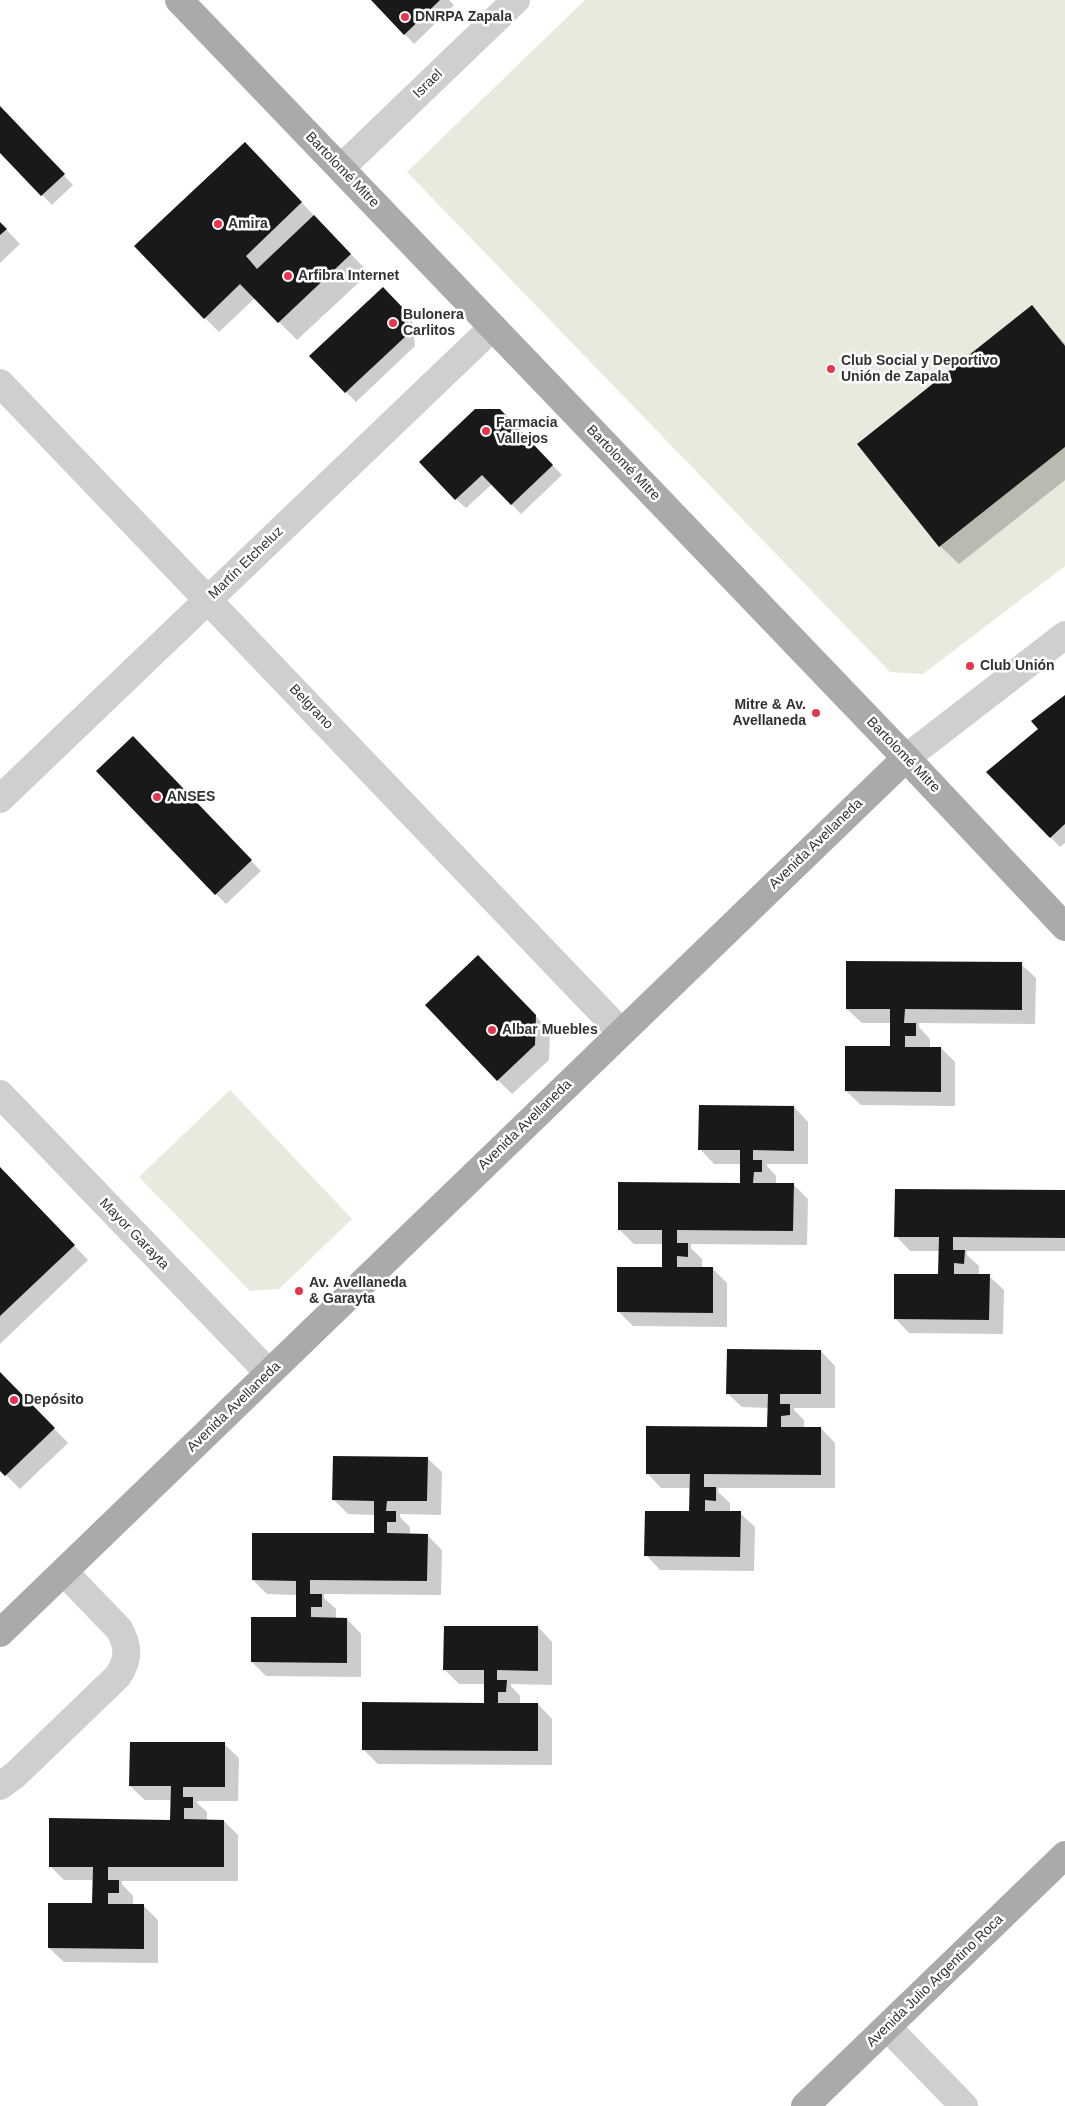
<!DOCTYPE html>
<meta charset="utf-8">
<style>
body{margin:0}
canvas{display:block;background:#fff}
</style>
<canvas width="1065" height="2106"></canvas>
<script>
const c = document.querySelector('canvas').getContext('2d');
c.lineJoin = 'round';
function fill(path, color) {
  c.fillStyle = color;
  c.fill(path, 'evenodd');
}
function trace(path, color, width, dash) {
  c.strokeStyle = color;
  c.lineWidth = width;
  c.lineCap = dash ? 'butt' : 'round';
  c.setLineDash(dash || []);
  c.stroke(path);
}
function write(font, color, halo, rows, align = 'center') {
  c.font = font + ' Helvetica,sans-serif';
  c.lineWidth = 5;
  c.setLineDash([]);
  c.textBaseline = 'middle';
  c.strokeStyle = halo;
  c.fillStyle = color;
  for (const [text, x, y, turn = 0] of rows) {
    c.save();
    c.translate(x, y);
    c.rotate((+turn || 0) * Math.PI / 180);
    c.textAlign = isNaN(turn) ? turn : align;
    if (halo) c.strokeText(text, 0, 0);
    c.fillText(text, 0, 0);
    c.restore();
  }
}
const green = new Path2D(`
 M585,0H1065V566L923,674L890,672L407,172Z
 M230,1090L352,1219L279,1289L250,1291L139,1177Z`);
const shadow = new Path2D(`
 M372,0H449L454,5L414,44Z
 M0,107L73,185L52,205L0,151Z
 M259,158L369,273L297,340L255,298L219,332L205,318Z
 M0,223L20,244L0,263Z
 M383,288L412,319L415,346L356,402L311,356Z
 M1032,307L1065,344V480L959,564L940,546Z
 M509,420L562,475L521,514L492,484L466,508L456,499Z
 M1065,697V843L1060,847L988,772L1039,729Z
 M142,747L261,871L226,904L216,894Z
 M1021,964L1036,978L1035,1024L919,1023V1027L930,1039V1048H941L955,1062V1106L861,1105L846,1091L891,1047V1023H862L847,1009Z
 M492,971L550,1031L549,1060L512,1094L498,1080Z
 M794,1107L808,1122V1164H767V1166L776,1176V1184H793L808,1199L807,1245L691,1244V1248L702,1259V1269H713L727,1283V1327L633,1326L618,1311L663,1268V1244H634L619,1229L741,1184V1164H714L700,1149Z
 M0,1168L88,1260L0,1344Z
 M1065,1191V1251H967V1255L979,1266V1276H989L1004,1290L1003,1334L909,1333L895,1318L939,1275L940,1251H910L896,1236Z
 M821,1351L835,1366V1408H794V1410L804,1420V1428H821L835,1443V1488H718V1492L730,1503V1512L740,1513L755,1527L754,1571L660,1570L646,1555L691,1512V1488H661L647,1473L769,1428V1408L742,1407L727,1393Z
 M0,1373L68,1443L20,1489L0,1469Z
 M427,1458L442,1472L441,1515L400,1514V1517L410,1527V1535H427L442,1550L441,1595L324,1594V1598L336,1609V1619H347L361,1634V1677L266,1676L252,1662L297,1619V1595L267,1594L253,1580L375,1534V1515L348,1514L334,1500Z
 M538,1627L552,1642V1685L511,1684V1686L520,1696V1704H538L552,1719V1765L378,1764L364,1750L485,1704V1684H459L444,1669Z
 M224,1744L239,1758L238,1801H197V1803L207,1812V1821H224L238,1835V1881H122V1884L133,1896V1905H143L158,1920V1963L64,1962L49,1948L94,1905V1880H64L50,1866L172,1821V1800H145L130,1786Z`);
const building = new Path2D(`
 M371,0H440L404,35Z
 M0,106L65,174L41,196L0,153Z
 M245,142L302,202L246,256L257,269L314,215L351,254L278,323L240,284L204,319L134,246Z
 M0,222L7,229L0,235Z
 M383,287L403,308L406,336L345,393L309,356Z
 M1032,305L1065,346V447L939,547L857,444Z
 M475,409H500L553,465L511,505L482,475L455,500L419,462Z
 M1065,695V824L1050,838L986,772L1038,729L1031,721Z
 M133,736L252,860L215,895L96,771Z
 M478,955L536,1015L535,1045L497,1081L425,1005Z
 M846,961L1022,962V1010L905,1009L904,1023H916V1036H905V1047H941V1092L845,1091V1046H890V1009H846Z
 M699,1105L794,1106V1151L753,1150V1160H762V1172H754L753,1183H794L793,1231L677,1230V1243H688V1257L677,1256V1267H713V1313L617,1312V1267H662V1230H618V1182L740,1183V1150H698Z
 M0,1167L75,1245L0,1316Z
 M895,1189L1065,1190V1238L953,1237V1250H965L964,1264L954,1263V1274H990L989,1320L894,1319V1274H938L939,1237H894Z
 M727,1349L821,1350V1394H780V1404H790V1415L781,1416V1427H821V1475L704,1474V1487H716V1501L705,1500V1511H741L740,1557L644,1556L645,1511H689L690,1474H646V1426L767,1427L768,1394H726Z
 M0,1372L55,1428L5,1476L0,1471Z
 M333,1456L428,1457L427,1501H387L386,1511H396V1522H387V1533L428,1534L427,1581L310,1580V1594H322V1607H311V1617L347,1618V1663L251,1662V1617H296V1581L252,1580V1533H374V1501L332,1500Z
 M444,1626H538V1671L497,1670V1680H507L506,1692H498V1703H538V1751L362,1750V1702L484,1703V1670H443Z
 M130,1742H225V1787H183V1797H193V1808H184V1819L224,1820V1867H108V1880H119V1893H108V1904H144V1949L48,1948V1903H92L93,1867H49V1818L170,1820L171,1786H129Z`);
const minor = new Path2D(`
 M341,168L516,0
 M0,383L621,1032
 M906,758L1065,635
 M0,799L493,327
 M0,1094L269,1373
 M0,1786L15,1775L118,1676C129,1659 129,1647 119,1629L64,1572
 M887,2027L964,2106`);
const major = new Path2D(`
 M179,0L906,758L1065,927
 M0,1633L906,758
 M805,2106L1065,1855`);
const markers = [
 [405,17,5,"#e8354e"],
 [218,224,5,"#e8354e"],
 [288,276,5,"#e8354e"],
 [393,323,5,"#e8354e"],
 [831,369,5,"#e8354e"],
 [486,431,5,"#e8354e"],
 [970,666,5,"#e8354e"],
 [816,713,5,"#e8354e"],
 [157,797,5,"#e8354e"],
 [492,1030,5,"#e8354e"],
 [299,1291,5,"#e8354e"],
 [14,1400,5,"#e8354e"]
];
const poiNames = [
 ["DNRPA Zapala",415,17],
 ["Amira",228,224],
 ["Arfibra Internet",298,276],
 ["Bulonera",403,315],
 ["Carlitos",403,331],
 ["Club Social y Deportivo",841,361],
 ["Unión de Zapala",841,377],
 ["Farmacia",496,423],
 ["Vallejos",496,439],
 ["Club Unión",980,666],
 ["Mitre & Av.",806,705,"right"],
 ["Avellaneda",806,721,"right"],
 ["ANSES",167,797],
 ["Albar Muebles",502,1030],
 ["Av. Avellaneda",309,1283],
 ["& Garayta",309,1299],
 ["Depósito",24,1400]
];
const streetNames = [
 ["Israel",428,84,-44],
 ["Bartolomé Mitre",342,170,46],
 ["Bartolomé Mitre",623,463,46],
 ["Martín Etcheluz",246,563,-44],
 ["Belgrano",311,707,46],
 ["Bartolomé Mitre",903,755,46],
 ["Avenida Avellaneda",816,844,-44],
 ["Avenida Avellaneda",525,1125,-44],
 ["Mayor Garayta",134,1234,46],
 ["Avenida Avellaneda",234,1407,-44],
 ["Avenida Julio Argentino Roca",935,1981,-44]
];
fill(green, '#e6ebdd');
fill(shadow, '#0003');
fill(building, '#191919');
trace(minor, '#cfcfcf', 28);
trace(major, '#aaa', 28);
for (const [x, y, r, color] of markers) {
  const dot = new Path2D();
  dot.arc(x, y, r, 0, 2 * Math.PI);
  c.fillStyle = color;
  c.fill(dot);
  trace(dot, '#fff', 2);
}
write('bold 14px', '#323232', '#fff', poiNames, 'left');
write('14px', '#323232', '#fff', streetNames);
</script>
